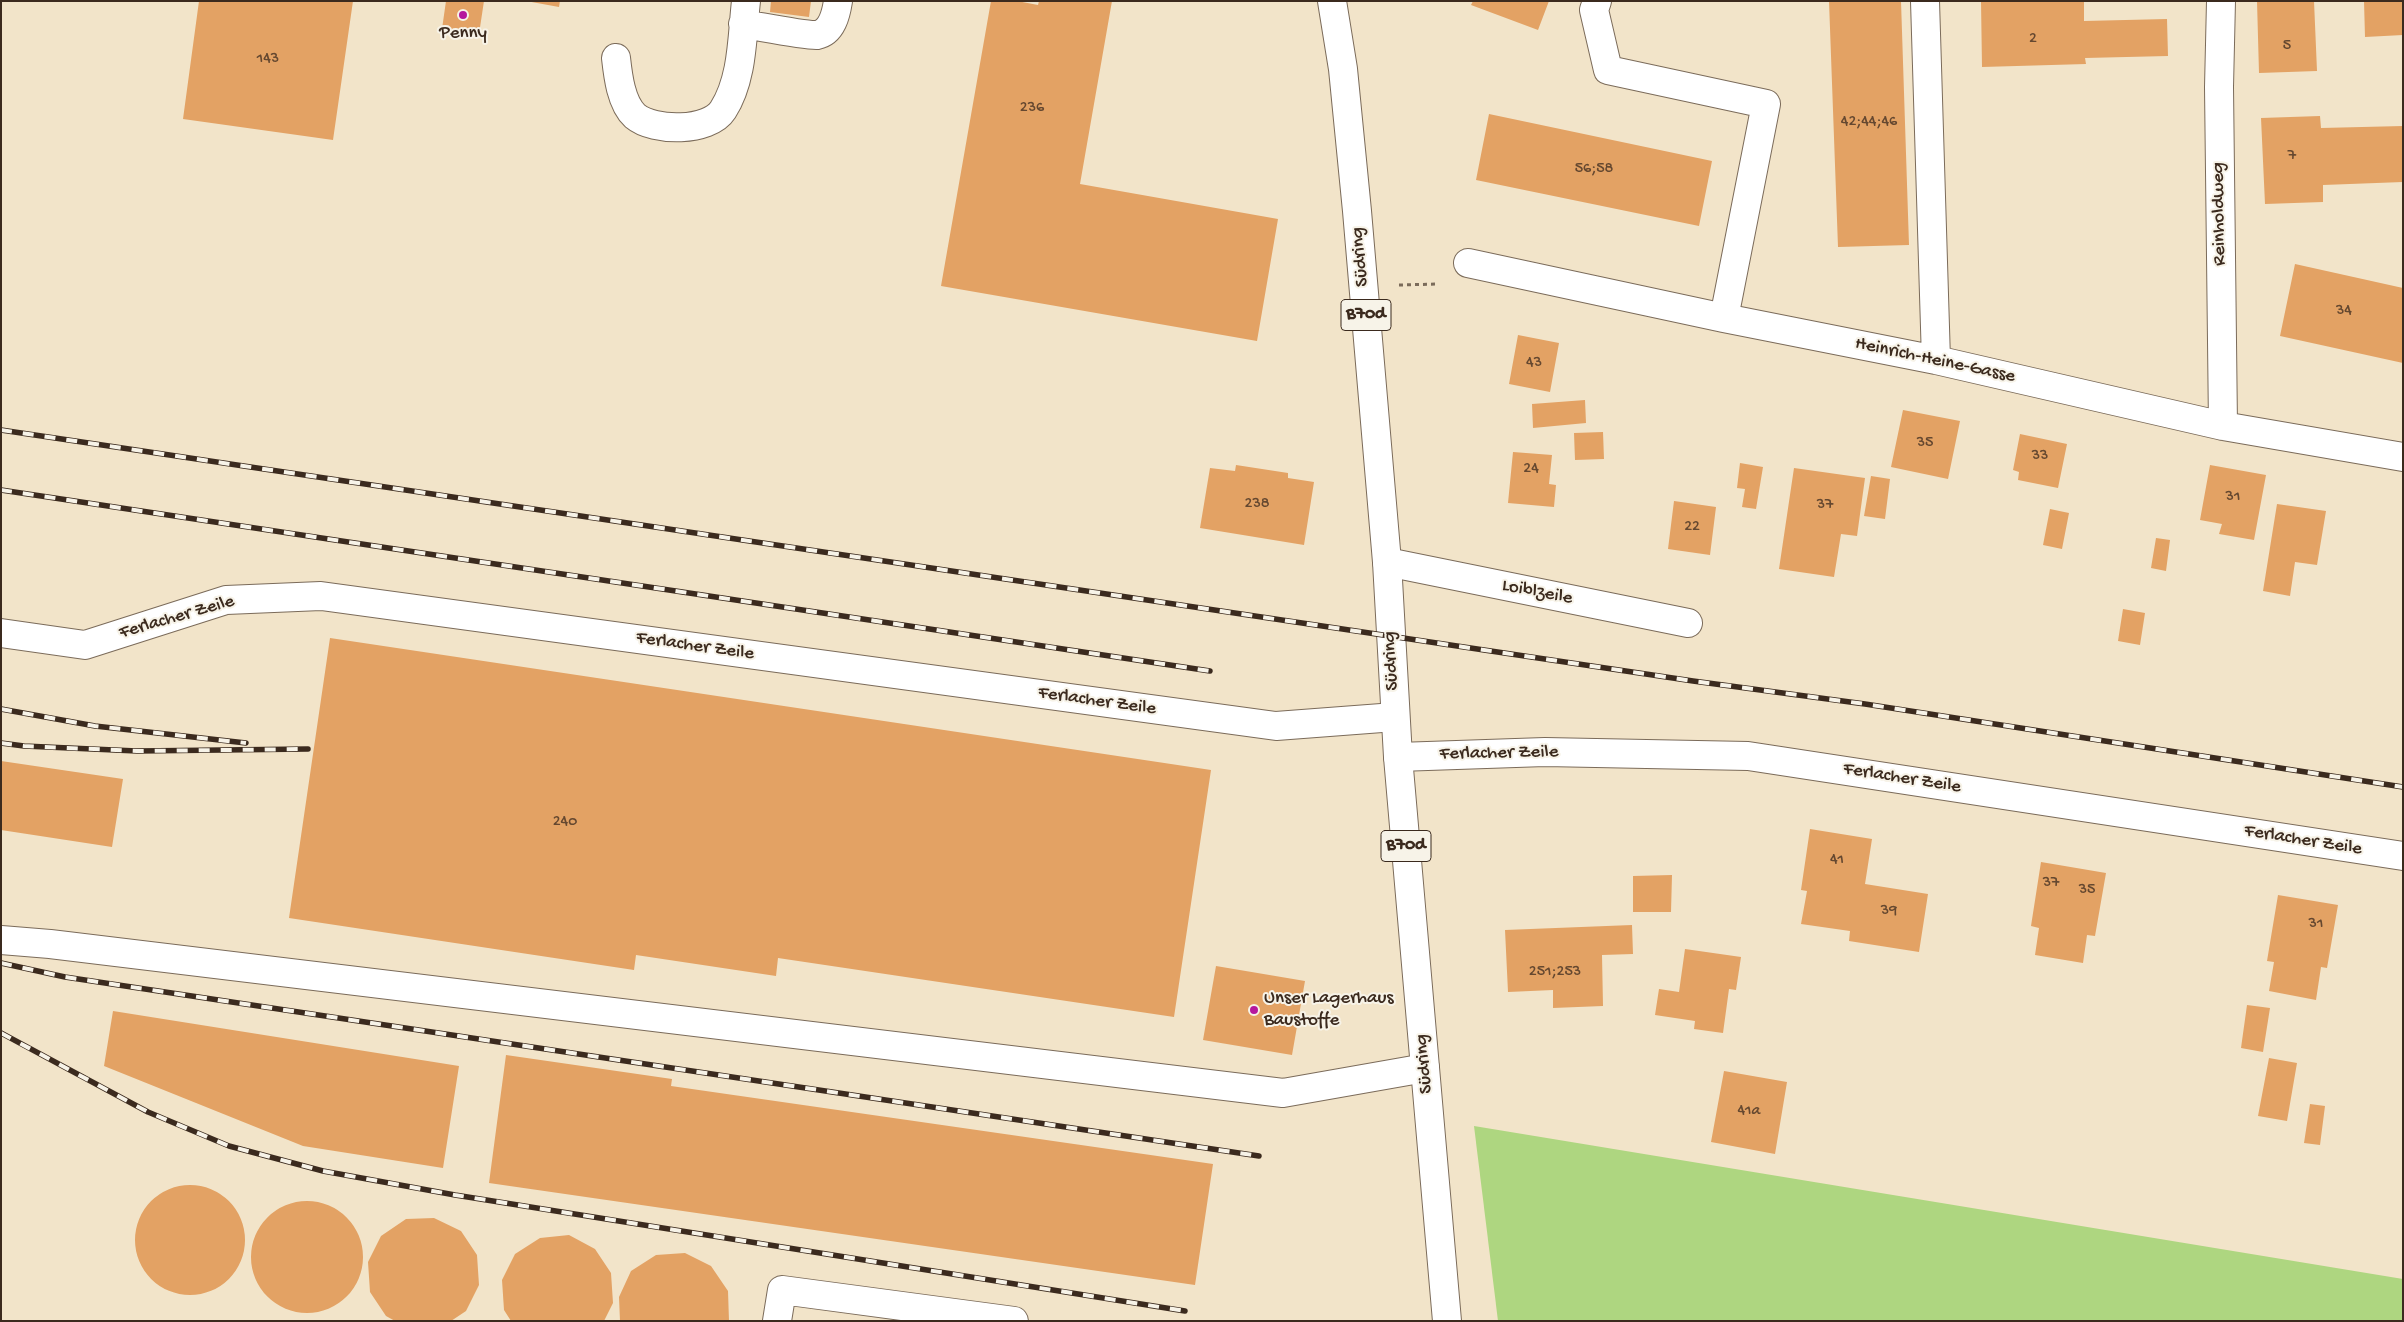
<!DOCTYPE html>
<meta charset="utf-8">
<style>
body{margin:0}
#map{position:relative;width:2404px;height:1322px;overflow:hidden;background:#f2e4c9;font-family:"Gochi Hand",sans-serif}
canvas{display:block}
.frame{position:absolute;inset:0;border:2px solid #3b2a1e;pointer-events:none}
</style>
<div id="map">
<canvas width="2404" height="1322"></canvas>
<div class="frame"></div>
</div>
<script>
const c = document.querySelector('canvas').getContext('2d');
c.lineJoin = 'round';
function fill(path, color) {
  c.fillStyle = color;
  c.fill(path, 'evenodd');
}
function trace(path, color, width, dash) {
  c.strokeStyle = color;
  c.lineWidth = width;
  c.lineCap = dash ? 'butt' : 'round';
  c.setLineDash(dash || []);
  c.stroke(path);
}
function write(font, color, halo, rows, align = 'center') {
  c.font = font + ' "Gochi Hand",sans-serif';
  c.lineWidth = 4;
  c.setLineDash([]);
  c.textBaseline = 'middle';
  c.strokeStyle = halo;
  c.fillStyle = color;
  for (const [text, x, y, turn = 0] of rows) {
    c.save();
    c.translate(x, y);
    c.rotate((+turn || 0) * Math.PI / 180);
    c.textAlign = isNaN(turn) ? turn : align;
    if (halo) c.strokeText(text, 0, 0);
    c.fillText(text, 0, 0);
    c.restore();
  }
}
const green = new Path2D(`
 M1474,1126L2403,1279V1321H1498Z`);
const building = new Path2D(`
 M199,1H353L333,140L183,119Z
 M446,1H484L479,34L442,29Z
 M526,1H560L559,7Z
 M771,1H811L809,17L770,12Z
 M991,1H1017L1038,5L1039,1H1112L1080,184L1278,219L1257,341L941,286Z
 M1473,1H1549L1538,30L1471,5Z
 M1829,1H1901L1909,245L1838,247Z
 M1981,1H2084V21L2167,19L2168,56L2085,58L2086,64L1982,67Z
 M2257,1H2314L2317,71L2259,73Z
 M2364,1H2403V35L2365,37Z
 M1489,114L1712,161L1699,226L1476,180Z
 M2320,116L2321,128L2403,126V182L2323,185V202L2265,204L2261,118Z
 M2295,264L2403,288V363L2280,336Z
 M1518,335L1559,343L1550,392L1509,384Z
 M1585,400L1586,423L1533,428L1532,404Z
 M1903,410L1960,421L1948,479L1891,467Z
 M1603,432L1604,459L1575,460L1574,433Z
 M2020,434L2067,444L2058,488L2018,480L2019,472L2013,470Z
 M1513,452L1552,455L1549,484L1556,485L1554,507L1508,503Z
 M1740,463L1763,467L1756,509L1742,507L1745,489L1737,488Z
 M1236,465L1288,473V478L1314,482L1304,545L1200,528L1210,468L1235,471Z
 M2210,465L2266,475L2254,540L2219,534L2222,524L2200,520Z
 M1794,468L1865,478L1857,536L1841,534L1834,577L1779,569Z
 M1871,476L1890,479L1885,519L1864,516Z
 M1674,501L1716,507L1710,555L1668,549Z
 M2277,504L2326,511L2317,565L2295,562L2290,596L2263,591Z
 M2050,509L2069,513L2062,549L2043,545Z
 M2156,538L2170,540L2166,571L2151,568Z
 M2123,609L2145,613L2140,645L2118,641Z
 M330,638L1211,770L1174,1017L778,958L776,976L636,955L634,970L289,918Z
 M1,761L123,779L112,847L1,830Z
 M1810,829L1872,839L1865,884L1928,894L1919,952L1849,941L1850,931L1801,924L1807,891L1801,890Z
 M2041,862L2106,873L2095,936L2087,935L2083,963L2035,955L2039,928L2031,926Z
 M1672,875L1671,912H1633V876Z
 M2278,895L2338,905L2327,968L2321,967L2316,1000L2269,991L2274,962L2267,961Z
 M1632,925L1633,954L1602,955L1603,1006L1553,1008V990L1508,992L1505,930Z
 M1685,949L1741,957L1736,990L1729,989L1723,1033L1694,1029L1695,1021L1655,1015L1659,989L1679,992Z
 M1216,966L1305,981L1292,1055L1203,1040Z
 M2247,1005L2270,1008L2263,1052L2241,1048Z
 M113,1011L459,1066L443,1168L303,1146L104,1066Z
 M506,1055L672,1079L671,1086L1213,1164L1195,1285L489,1183Z
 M2269,1058L2297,1063L2287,1121L2258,1116Z
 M1724,1071L1787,1082L1775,1154L1711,1142Z
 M2310,1104L2325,1106L2320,1145L2304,1143Z
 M135 1240a55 55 0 1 1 110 0a55 55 0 1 1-110 0Z
 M251 1257a56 56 0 1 1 112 0a56 56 0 1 1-112 0Z
 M434,1218L461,1231L477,1255L479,1285L466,1311L451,1321H395L386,1316L370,1292L368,1262L381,1236L406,1219Z
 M569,1235L595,1249L611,1273L613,1303L604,1321H511L504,1310L502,1280L515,1254L540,1238Z
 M685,1253L711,1266L728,1291L729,1321H620L619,1297L631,1271L656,1255Z`);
const path = new Path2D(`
 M1399,285L1438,284`);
const minor = new Path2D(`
 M1597,1L1594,10L1608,70L1766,104L1724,318
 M1925,1L1936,360
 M2221,1L2219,87L2223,426
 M743,24C757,26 806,36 817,35C832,32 836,14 838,1
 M616,58C618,76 621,103 635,116C654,132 709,132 723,110C743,79 742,36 746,1
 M1468,263L1724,318L1936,360L2223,426L2403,457
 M1387,562L1688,623
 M1,633L85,645L226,600L321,596L1276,726L1395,717
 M1398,757L1545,752L1748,756L2403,856
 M1,940L50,944L1283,1093L1425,1068
 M777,1321L782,1290L1014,1321`);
const major = new Path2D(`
 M1332,1L1343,69L1357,211L1387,562L1398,757L1447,1321`);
const rail = new Path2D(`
 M1,430L1693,681L1865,704L2403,787
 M1,490L1210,671
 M1,709L95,726L246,743
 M1,743L24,746L137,751L308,749
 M1,963L65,977L1259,1156
 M1,1033L148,1112L229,1146L323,1171L455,1195L1185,1311`);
const markers = [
 [463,15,5,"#b5179e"],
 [1254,1010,5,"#b5179e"]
];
const numberNames = [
 ["2",2033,40],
 ["5",2287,47],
 ["143",268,60],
 ["236",1032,109],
 ["42;44;46",1869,123],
 ["7",2292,157],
 ["56;58",1594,170],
 ["34",2344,312],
 ["43",1534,364],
 ["35",1925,444],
 ["33",2040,457],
 ["24",1531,470],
 ["31",2233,498],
 ["238",1257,505],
 ["37",1825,506],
 ["22",1692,528],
 ["240",565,823],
 ["41",1837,861],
 ["37",2051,884],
 ["35",2087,891],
 ["39",1889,912],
 ["31",2316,925],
 ["251;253",1555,973],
 ["41a",1749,1112]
];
const shields = [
 [1366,315,50],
 [1406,846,50]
];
const shieldNames = [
 ["B70d",1366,315],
 ["B70d",1406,846]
];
const poiNames = [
 ["Penny",463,34],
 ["Unser Lagerhaus",1264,999,"left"],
 ["Baustoffe",1264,1021,"left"]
];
const streetNames = [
 ["Reinholdweg",2220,214,-91],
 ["Südring",1361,257,-95],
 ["Heinrich-Heine-Gasse",1935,361,12],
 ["Loiblzeile",1537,593,11],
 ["Ferlacher Zeile",177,618,-16],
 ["Ferlacher Zeile",695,647,8],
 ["Südring",1392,661,-93],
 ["Ferlacher Zeile",1097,702,8],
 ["Ferlacher Zeile",1499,754,-1],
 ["Ferlacher Zeile",1902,779,9],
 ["Ferlacher Zeile",2303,841,9],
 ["Südring",1425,1064,-95]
];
fill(green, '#aed680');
fill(building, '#e3a264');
trace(minor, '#7b6b5a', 30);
trace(major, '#7b6b5a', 30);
trace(path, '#7b6b5a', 3, [4, 4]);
trace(minor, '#fff', 28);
trace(major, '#fff', 28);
trace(rail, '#3b2a1e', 5.5);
trace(rail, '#f7f3e8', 4, [11]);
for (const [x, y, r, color] of markers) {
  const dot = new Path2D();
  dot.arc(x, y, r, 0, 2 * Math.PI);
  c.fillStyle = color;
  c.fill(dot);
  trace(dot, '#f7f3e8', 2);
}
write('16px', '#654830', null, numberNames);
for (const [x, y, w] of shields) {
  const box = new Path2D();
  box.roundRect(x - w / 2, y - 15.5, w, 31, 4);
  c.fillStyle = '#f7f3e8';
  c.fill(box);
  trace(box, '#3b2a1e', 1);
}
write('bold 18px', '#3b2a1e', null, shieldNames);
write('19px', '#3b2a1e', '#f7f3e8', poiNames);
write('19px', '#3b2a1e', '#f7f3e8', streetNames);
</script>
